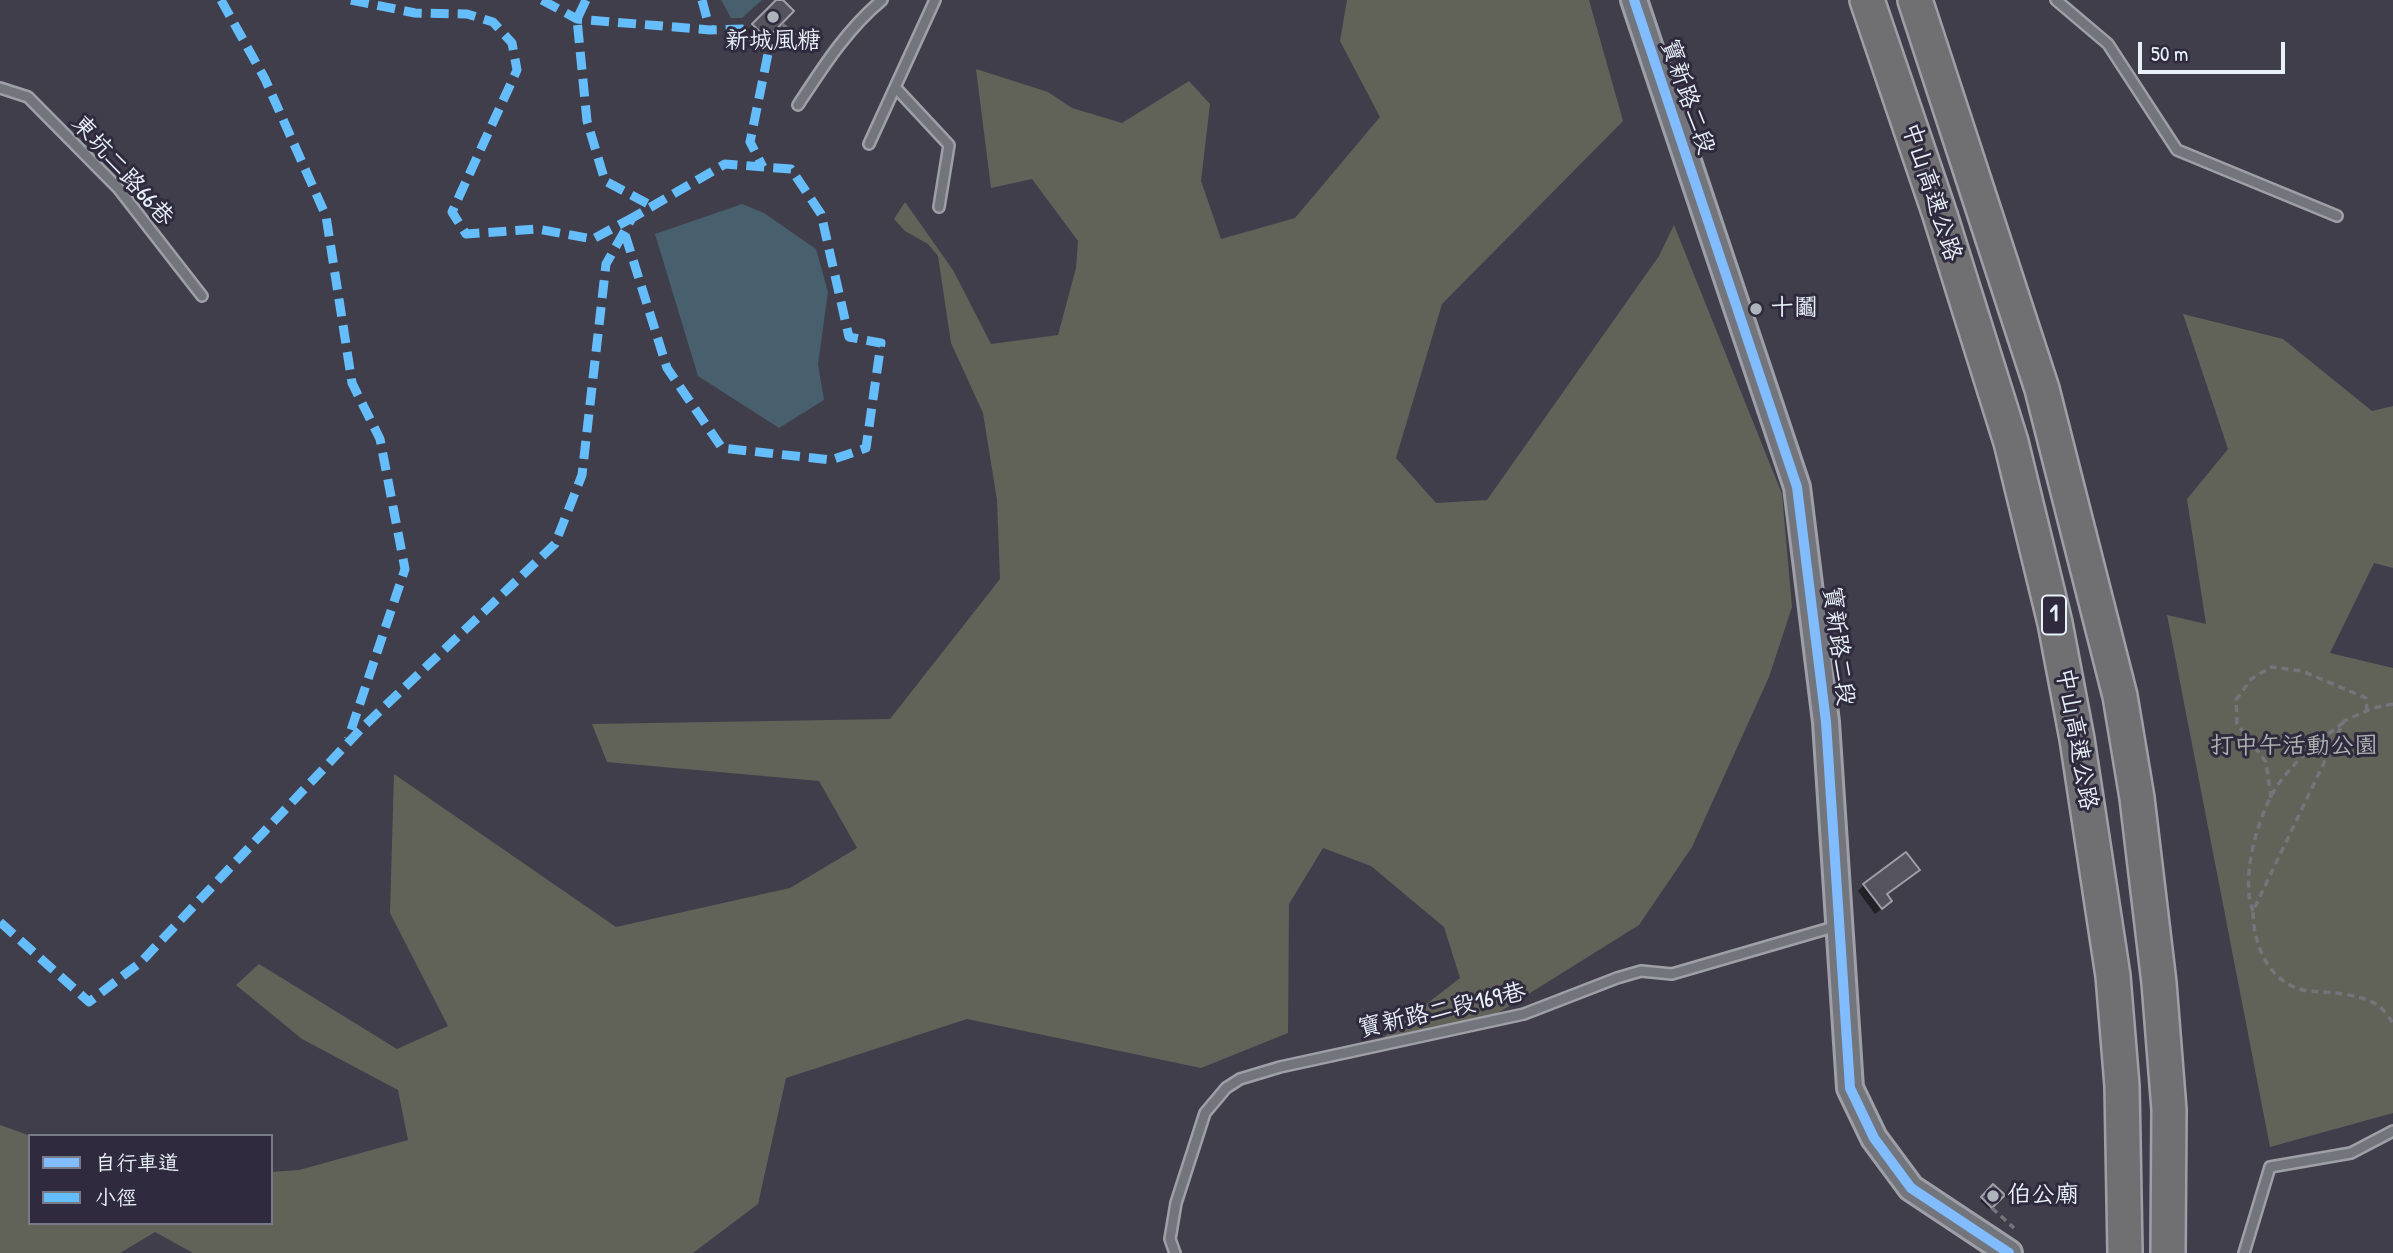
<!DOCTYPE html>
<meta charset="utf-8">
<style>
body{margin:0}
#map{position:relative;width:2393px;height:1253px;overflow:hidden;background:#403e4a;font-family:"Patrick Hand","LXGW WenKai TC",sans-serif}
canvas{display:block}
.legend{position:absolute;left:28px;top:1134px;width:245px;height:91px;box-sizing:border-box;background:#2f2a3d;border:2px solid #797a88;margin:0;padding:9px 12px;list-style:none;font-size:21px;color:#e8f1f8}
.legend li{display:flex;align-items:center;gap:14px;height:35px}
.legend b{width:35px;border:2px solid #797a88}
.scale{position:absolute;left:2138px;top:42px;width:147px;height:32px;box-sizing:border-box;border:4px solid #e8f1f8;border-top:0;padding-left:9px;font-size:21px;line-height:24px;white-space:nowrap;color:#e8f1f8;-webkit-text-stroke:5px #2f2a3d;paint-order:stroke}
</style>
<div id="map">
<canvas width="2393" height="1253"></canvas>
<ul class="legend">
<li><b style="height:9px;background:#80bcff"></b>自行車道</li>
<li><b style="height:9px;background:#66bdfb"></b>小徑</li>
</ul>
<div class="scale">50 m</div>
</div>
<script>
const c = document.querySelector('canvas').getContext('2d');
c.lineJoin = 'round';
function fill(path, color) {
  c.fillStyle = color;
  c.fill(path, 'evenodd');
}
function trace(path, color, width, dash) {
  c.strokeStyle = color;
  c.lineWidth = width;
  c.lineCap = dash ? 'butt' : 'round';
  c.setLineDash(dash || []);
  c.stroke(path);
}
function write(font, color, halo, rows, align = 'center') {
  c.font = font + ' "Patrick Hand","LXGW WenKai TC",sans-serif';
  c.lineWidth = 6;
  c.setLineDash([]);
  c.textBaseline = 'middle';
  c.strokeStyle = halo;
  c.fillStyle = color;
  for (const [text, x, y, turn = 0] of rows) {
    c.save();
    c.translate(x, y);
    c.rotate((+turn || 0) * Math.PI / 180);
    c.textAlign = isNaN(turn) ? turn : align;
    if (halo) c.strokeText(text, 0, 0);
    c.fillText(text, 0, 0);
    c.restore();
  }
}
const green = new Path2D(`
 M1347,0H1589L1623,121L1442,304L1396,458L1436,503L1487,500L1659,256L1674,225L1782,494L1792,607L1769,677L1692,847L1639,925L1498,1013L1375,1044L1460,978L1444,927L1371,866L1323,848L1289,904L1288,1033L1201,1068L967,1019L786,1078L758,1204L693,1253H193L155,1232L120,1253H0V1125L31,1136L30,1223H271V1172L299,1170L408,1140L398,1090L302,1039L236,985L259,964L397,1049L448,1026L390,913L394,774L616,927L790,888L857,848L819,781L607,762L592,724L890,719L1000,579L997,500L983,413L951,343L938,256L928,244L905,231L894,219L905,202L953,270L991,344L1058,335L1076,268L1078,241L1032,179L991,188L976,69L1048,92L1072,108L1122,123L1189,81L1210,104L1201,181L1221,239L1295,218L1380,117L1340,41Z
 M2183,314L2283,339L2372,411L2393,406V568L2374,563L2330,653L2393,668V1113L2270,1147L2167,615L2206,624L2187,499L2228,449Z`);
const water = new Path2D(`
 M721,0H762L742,18H731Z
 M742,204L764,213L816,249L828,292L818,364L824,400L779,428L698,376L655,234Z`);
const shadow = new Path2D(`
 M778,0L792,11L760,43L747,31Z
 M1912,876L1886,895L1884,907L1875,914L1858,891L1864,885Z
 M1993,1186L2002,1195L1989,1209L1980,1201Z`);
const building = new Path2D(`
 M776,0H783L794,11L767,39L752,24Z
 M1906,852L1920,870L1887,894L1892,901L1882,909L1863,884Z
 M1993,1184L2005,1195L1992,1208L1981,1197Z`);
const path = new Path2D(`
 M782,24L817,53
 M2393,704L2373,708L2344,721L2253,911C2253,947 2271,987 2310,991C2332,993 2360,993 2379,1006C2384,1010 2389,1018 2393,1023
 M2271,798L2266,762L2237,724L2236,700L2251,679L2271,667L2302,671L2366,698L2367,711
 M2253,911C2239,878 2260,805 2283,778C2300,756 2321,739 2343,723
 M1992,1208L2014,1228`);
const lane = new Path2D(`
 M2056,0L2108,44L2177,150L2337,216
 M895,87L949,145L939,207
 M0,88L28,97L118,188L202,296
 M798,105C823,67 847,29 882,0
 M869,144L935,0
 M1175,1253L1170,1239L1176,1203L1205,1113L1226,1088L1240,1079L1280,1067L1524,1014L1617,978L1641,971L1672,974L1837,926
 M2244,1253L2270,1167L2351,1153L2393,1131`);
const secondary = new Path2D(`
 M1634,0L1797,487L1826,722L1850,1088L1874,1138L1911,1188L2009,1253`);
const highway = new Path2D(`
 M1867,0L1940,215L2011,442L2055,623L2077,739L2113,976L2122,1086L2125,1253
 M1915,0L2042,389L2120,696L2137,798L2159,983L2169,1110L2168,1253`);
const quiet = new Path2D(`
 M221,0L265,79L326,216L352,383L380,439L405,569L348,739
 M351,0L415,13L467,14L493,22L512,43L517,70L452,212L466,234L537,229L593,239L632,218
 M542,0L577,19L710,30L745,29L768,54L750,142L763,167
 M586,0L577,19L587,121L605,181L652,206
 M702,0L710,30
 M0,922L89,1002L141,962L362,728L555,544L582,475L606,264L632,218L725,164L791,169L821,214L849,337L881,343L866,448L831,460L722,448L667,368L624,231`);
const cycleway = new Path2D(`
 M1634,0L1797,487L1826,722L1850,1088L1874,1138L1911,1188L2009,1253`);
const markers = [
 [773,17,7,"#adb2bb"],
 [1756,309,7,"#adb2bb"],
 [1993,1196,7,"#adb2bb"]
];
const shields = [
 [2054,615,24]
];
const shieldNames = [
 ["1",2054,615]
];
const poiNames = [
 ["新城風糖",773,42,"center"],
 ["十鬮",1770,309],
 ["伯公廟",2007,1196]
];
const streetNames = [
 ["寶新路二段",1687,97,71],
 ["東坑二路66巷",122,171,48],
 ["中山高速公路",1931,192,72],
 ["寶新路二段",1838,646,83],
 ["中山高速公路",2076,739,80],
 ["寶新路二段169巷",1442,1011,-13]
];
const parkNames = [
 ["打中午活動公園",2294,747]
];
fill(green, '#616359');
fill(water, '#485f6d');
fill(shadow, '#0007');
fill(building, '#54535e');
trace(building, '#9fa0a7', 2);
trace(lane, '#9fa0a7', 14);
trace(secondary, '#9fa0a7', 30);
trace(highway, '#9fa0a7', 38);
trace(path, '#75747a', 3.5, [7, 5]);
trace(lane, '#73757c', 9);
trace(secondary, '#73757c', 24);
trace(highway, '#707073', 33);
trace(quiet, '#66bdfb', 9, [18, 9]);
trace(cycleway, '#80bcff', 10);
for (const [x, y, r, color] of markers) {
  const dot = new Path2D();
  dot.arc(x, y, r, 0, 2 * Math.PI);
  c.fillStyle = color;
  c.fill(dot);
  trace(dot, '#2f2a3d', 2.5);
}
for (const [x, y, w] of shields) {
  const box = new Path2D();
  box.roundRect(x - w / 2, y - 19.5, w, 39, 5);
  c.fillStyle = '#2f2a3d';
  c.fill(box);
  trace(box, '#e8f1f8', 2);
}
write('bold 23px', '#e8f1f8', null, shieldNames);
write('24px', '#e8f1f8', '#2f2a3d', poiNames, 'left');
write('24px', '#e8f1f8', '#2f2a3d', streetNames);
write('24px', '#aeb4b1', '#2f2a3d', parkNames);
</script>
